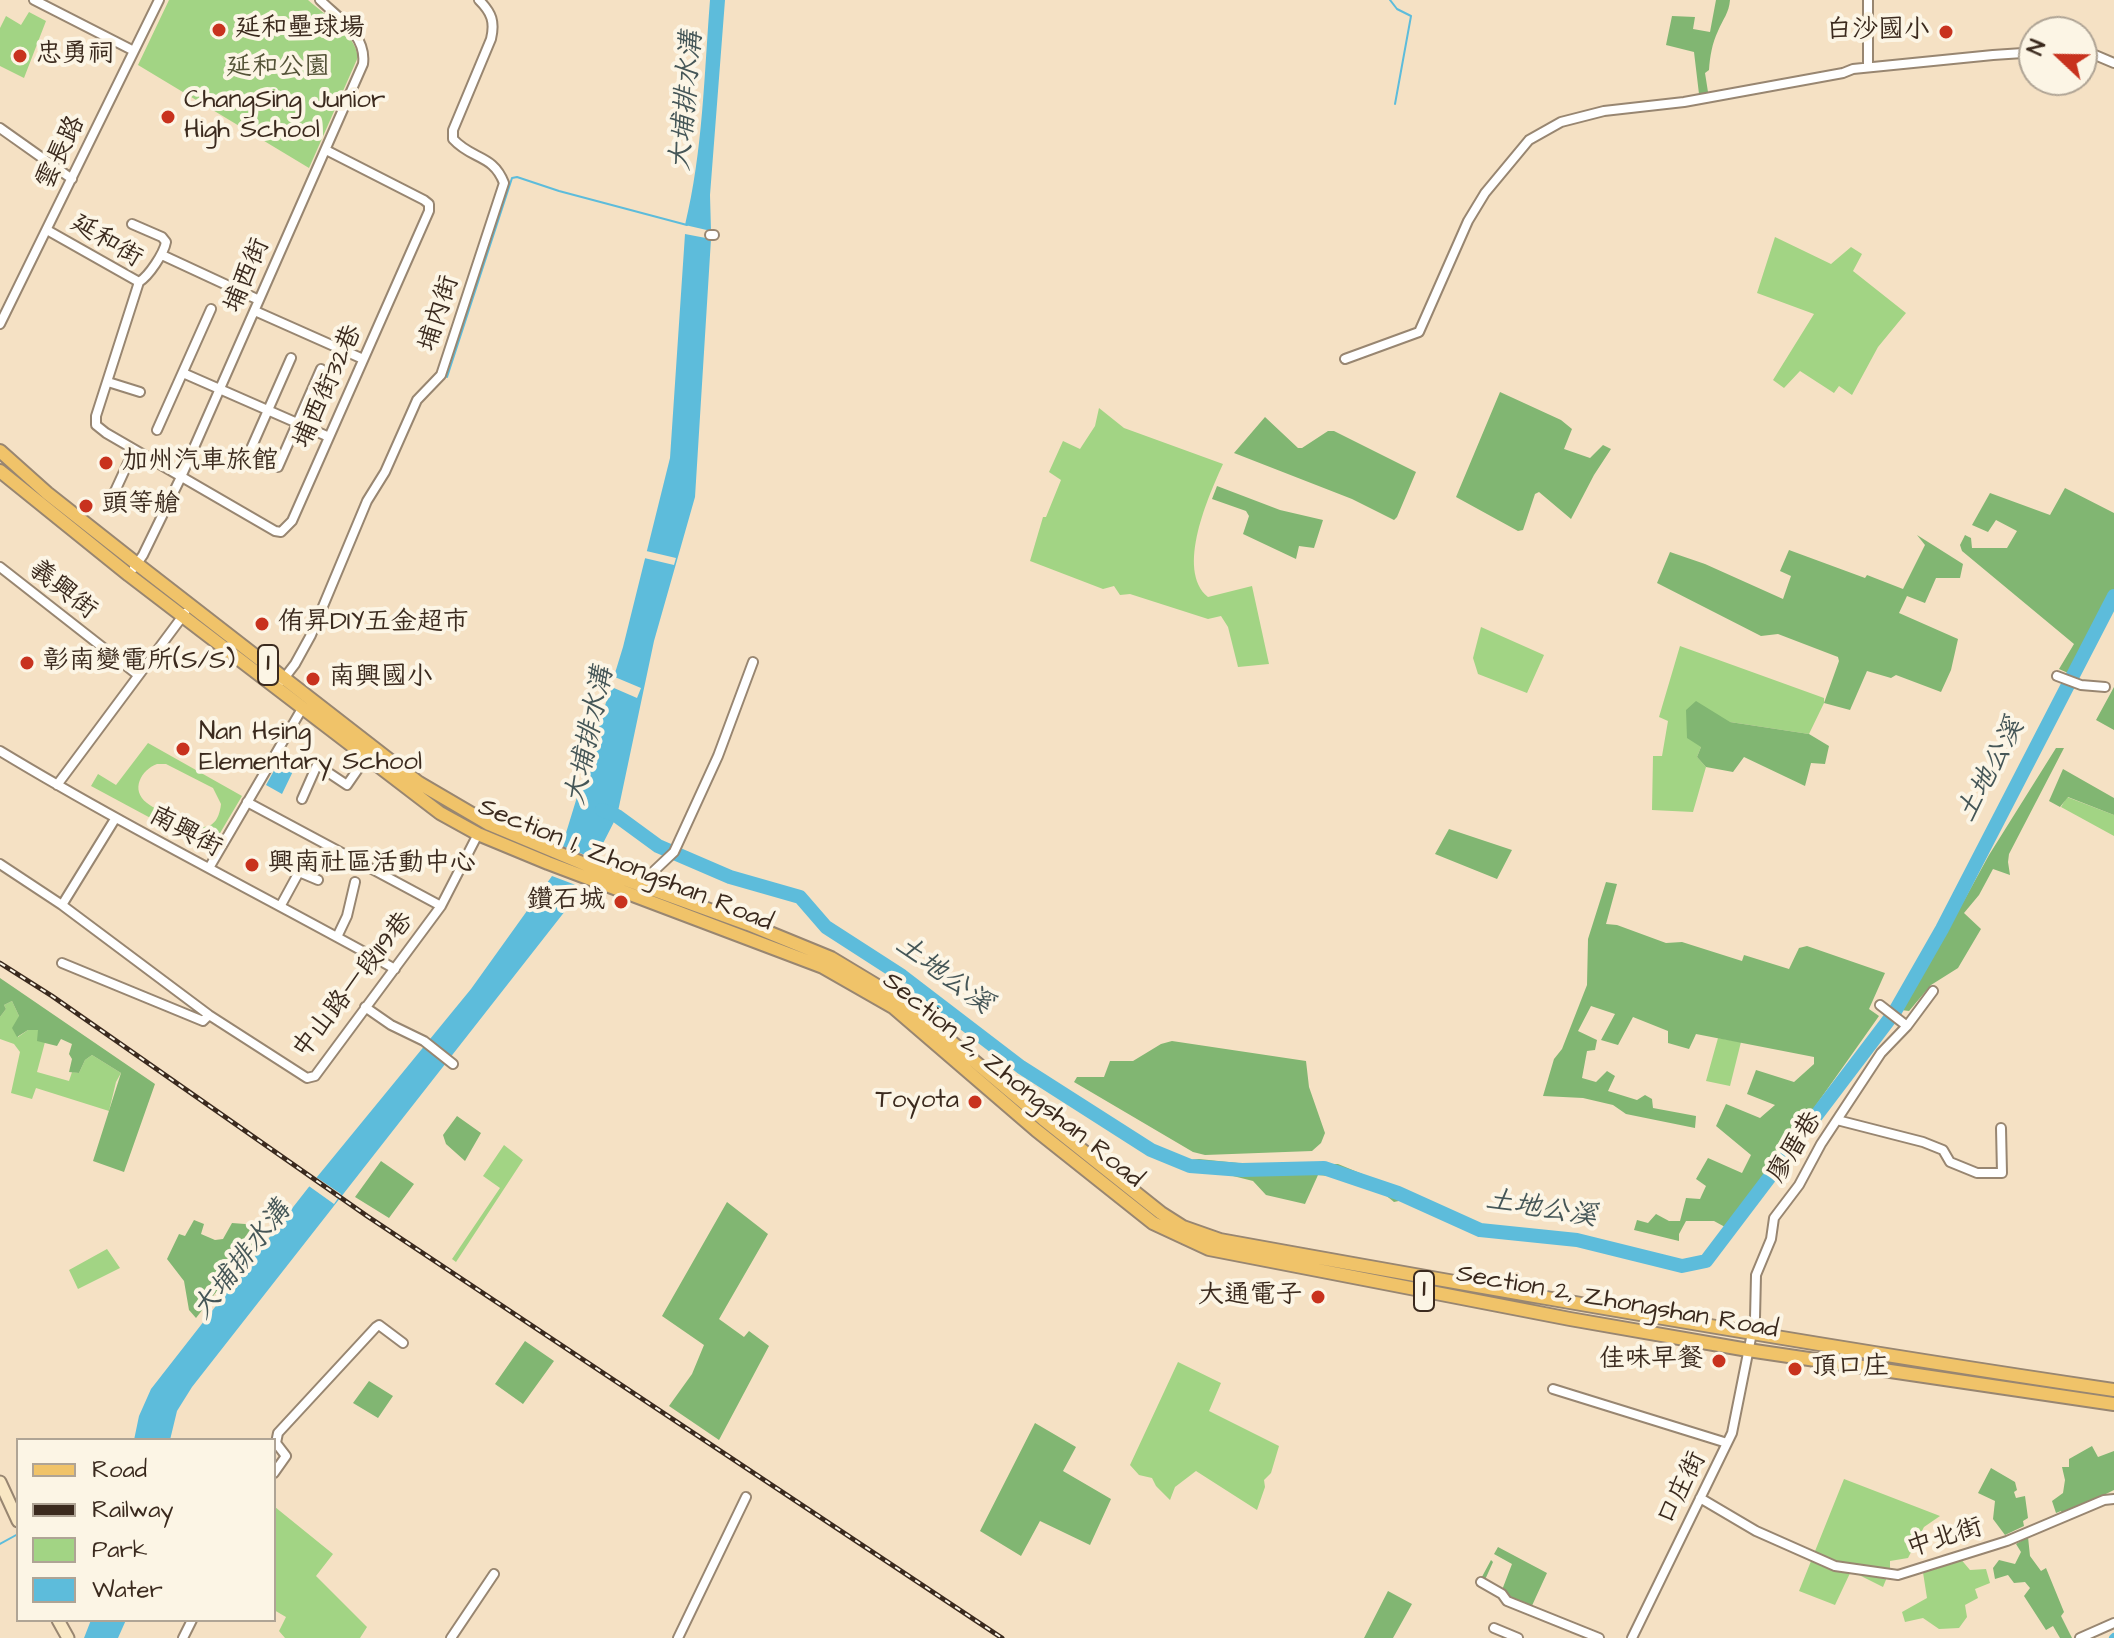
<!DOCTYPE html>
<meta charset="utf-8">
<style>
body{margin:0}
#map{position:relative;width:2114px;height:1638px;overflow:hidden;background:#f5e1c4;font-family:"Architects Daughter",sans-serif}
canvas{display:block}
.legend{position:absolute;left:16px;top:1438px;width:260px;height:184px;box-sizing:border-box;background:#fcf5e5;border:2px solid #afa495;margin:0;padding:10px 14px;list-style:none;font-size:24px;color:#3b2a1e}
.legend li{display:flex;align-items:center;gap:16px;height:40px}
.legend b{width:40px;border:2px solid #afa495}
.north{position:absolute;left:2018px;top:16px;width:80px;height:80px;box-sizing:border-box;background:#fcf5e5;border:2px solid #afa495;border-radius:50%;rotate:292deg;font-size:22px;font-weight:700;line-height:32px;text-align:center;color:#3b2a1e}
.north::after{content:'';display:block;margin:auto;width:28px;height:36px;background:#c8321e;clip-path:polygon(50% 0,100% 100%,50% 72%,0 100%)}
</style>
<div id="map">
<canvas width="2114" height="1638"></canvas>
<ul class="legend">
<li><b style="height:10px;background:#f0c369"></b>Road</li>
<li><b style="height:10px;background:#3b2a1e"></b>Railway</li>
<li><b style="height:22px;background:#a2d484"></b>Park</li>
<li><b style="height:22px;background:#5dbcdb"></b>Water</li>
</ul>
<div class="north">N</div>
</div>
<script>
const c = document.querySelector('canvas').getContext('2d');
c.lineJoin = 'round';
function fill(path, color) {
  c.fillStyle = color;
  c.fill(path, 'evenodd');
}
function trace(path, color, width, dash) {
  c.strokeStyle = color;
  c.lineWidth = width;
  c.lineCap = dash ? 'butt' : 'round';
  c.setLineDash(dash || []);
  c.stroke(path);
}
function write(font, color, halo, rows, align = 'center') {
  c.font = font + ' "Architects Daughter","LXGW WenKai TC",sans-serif';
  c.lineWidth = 8;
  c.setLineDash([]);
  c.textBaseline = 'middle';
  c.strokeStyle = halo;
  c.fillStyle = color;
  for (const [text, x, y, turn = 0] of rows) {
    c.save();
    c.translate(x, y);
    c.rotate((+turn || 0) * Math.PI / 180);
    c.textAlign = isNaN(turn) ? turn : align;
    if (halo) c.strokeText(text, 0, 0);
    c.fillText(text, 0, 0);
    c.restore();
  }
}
const green = new Path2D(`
 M169,0H308C326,16 354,32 358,57L309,168L138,65Z
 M29,12L46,21L24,78L0,66V28L6,16L21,25Z
 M1775,237L1831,264L1851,247L1862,254L1853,271L1906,313L1878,347L1852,395L1839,386L1834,393L1800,371L1784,388L1773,380L1814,314L1757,293Z
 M1099,408L1124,428L1223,464C1209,495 1175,570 1208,597L1252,586L1269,664L1238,667L1228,627L1221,616L1208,619L1130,594L1120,595L1114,586L1103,589L1030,561L1043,517H1046L1061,480L1049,472L1063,441L1080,449L1095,426Z
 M1481,627L1544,655L1527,693L1478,674L1473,658Z
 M1680,646L1824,698V703L1809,734L1730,722L1701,747L1697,757L1706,767L1693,812L1652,810L1653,756H1662L1668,721L1659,717Z
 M148,743L242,796L210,850L91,786L98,774L116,785ZM157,764H166L213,788L221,804C217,840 189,826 169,815C162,811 153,808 147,803C130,790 141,770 157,764Z
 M2067,797L2114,815V836L2061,807Z
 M12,1001L19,1016L18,1037L28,1030H39L45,1042L37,1072L69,1081L72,1072L79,1073L85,1060L92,1055L121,1073L116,1082L109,1111L36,1088L32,1099L11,1093L20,1052L14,1044L0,1039V1017L6,1009L4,1005Z
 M1718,1038L1741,1042L1730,1086L1706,1081Z
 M504,1145L523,1160L456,1262L452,1259L500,1188L483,1176Z
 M107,1249L120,1268L78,1289L69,1270Z
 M1178,1362L1221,1383L1209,1411L1279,1446L1271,1473L1264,1480L1265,1487L1257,1510L1196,1471L1175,1487L1170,1500L1156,1486L1152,1478L1139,1475L1130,1465Z
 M1844,1479L1940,1516L1924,1527L1908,1558L1890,1561V1570L1883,1587L1851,1571L1835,1605L1799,1591Z
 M275,1507L333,1554L316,1576L367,1627L360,1638H285L279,1631L286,1617L274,1610Z
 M1959,1557L1970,1570L1986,1569L1990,1583L1975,1589L1978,1598L1965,1605L1967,1617L1959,1628L1939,1629L1923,1618L1905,1622L1902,1612L1927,1598L1922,1566Z`);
const forest = new Path2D(`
 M1716,0H1730C1729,13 1723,19 1718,31C1712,44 1710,56 1709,70L1705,73L1708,92L1699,94L1694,52L1666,45L1672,16L1695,17L1693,29L1710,32Z
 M1500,392L1561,420L1572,429L1564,449L1590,458L1603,445L1611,449L1594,475L1571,519L1539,492L1535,494L1523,530L1518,531L1456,497Z
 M1265,417L1298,448H1302L1328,431H1334L1416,472L1397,517L1394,520L1352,499L1234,453Z
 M1217,486L1280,510L1323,520L1314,548L1299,546L1296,559L1243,534L1249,516L1246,511L1212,499Z
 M2065,488L2114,513V600L2070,674L2059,669L2074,644L1962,551L1960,545L1965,535L1971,538L1972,548H2007L2017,531L1996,520L1988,532L1972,525L1990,493L2050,515Z
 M1917,535L1963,564L1960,578H1936L1925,603L1907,596L1899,613L1958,639L1951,670L1941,692L1896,675L1891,678L1867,671L1850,710L1824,703L1839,661L1838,657L1778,634L1761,636L1657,583L1670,552L1705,564L1783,599L1791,576L1780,571L1789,550L1865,578L1867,575L1903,589L1925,545Z
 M2114,687V730L2096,720Z
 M1696,701L1730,722L1809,734L1829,746L1825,764L1811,763L1805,786L1744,757L1733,772L1706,767L1697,757L1701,747L1687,738L1686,710Z
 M2056,748H2064L2009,854L2008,862L2010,875L1993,869L1979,895L1964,913L1981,929L1958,968L1931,985L1909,1011L1901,1010L1927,968L1989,855Z
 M2063,769L2114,798V815L2068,797L2060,807L2049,801Z
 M1449,829L1512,850L1497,879L1435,854Z
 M1606,882L1617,884L1606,924L1617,925L1666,943L1682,942L1742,961L1744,955L1789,969L1799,948L1807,946L1885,973L1869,1009L1879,1016L1763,1180L1725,1227L1714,1221H1686L1679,1234V1241L1634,1230L1637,1220L1648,1223L1656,1214L1669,1221H1680L1686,1198L1700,1199L1706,1186L1696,1179L1708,1158L1742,1173L1751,1155L1716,1126L1726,1104L1760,1118L1775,1105L1747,1094L1756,1070L1794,1082L1814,1064V1057L1696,1034L1689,1049L1668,1043V1031L1633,1017L1618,1045L1601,1040L1615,1014L1591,1006L1578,1031L1597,1040L1595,1050L1587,1051L1582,1078L1596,1082L1607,1071L1615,1076L1608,1091L1637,1100L1645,1095L1652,1099L1653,1108L1696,1116L1695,1128L1626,1114L1613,1105L1583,1098L1543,1096L1554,1059L1562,1049L1587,985L1588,939Z
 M0,978L155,1084L124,1172L93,1161L121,1073L92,1055L85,1060L79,1073L69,1072L72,1059L69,1054L72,1044L61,1039L57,1046L37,1041L38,1030H28L17,1037L12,1028L19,1016L12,1001L4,1005L6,1009L0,1017Z
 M1172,1041L1306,1061L1309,1087L1325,1133L1321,1143L1312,1151L1205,1155L1193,1152L1074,1082L1077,1077H1104L1110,1061H1133L1161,1044Z
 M457,1116L481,1133L465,1161L446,1144L443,1135Z
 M1199,1159L1258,1165L1338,1164L1394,1187L1413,1198L1394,1202C1374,1184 1345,1177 1318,1175L1305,1204L1266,1195L1253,1181L1221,1173H1205L1189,1160Z
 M381,1161L414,1184L389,1218L355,1197Z
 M727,1202L768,1234L719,1319L744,1337L749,1331L769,1346L719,1440L669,1406L692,1374L704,1345L662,1316Z
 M194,1220L204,1224L201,1234L215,1240L223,1239L232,1223L245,1224L262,1233L196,1318L189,1310L184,1281L167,1259L179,1234L185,1236Z
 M525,1341L554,1361L523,1404L495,1384Z
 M369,1381L393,1396L378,1418L353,1403Z
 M1035,1423L1076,1447L1063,1471L1111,1499L1090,1545L1040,1521L1021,1556L980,1531Z
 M2092,1446L2098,1457L2114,1451V1490L2063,1515L2061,1511L2056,1513L2052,1501L2063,1493L2065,1480L2062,1467H2069V1459Z
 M1991,1468L2015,1482L2017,1490L2014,1492L2016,1498L2025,1496L2028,1518L2023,1521L2024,1526L2005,1535L1993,1519L1995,1501L1978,1493Z
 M2028,1537L2030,1556L2041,1571L2046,1568L2064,1612L2061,1616L2072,1638H2060L2053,1626L2046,1630L2024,1596L2030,1588L2025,1582L2014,1583L2008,1575L1995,1579L1993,1568L1999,1560L2015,1564L2021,1552L2016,1544Z
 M1498,1547L1547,1573L1530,1610L1477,1586L1491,1560L1493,1562L1484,1582L1502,1590L1512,1564L1494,1554Z
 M1388,1591L1412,1604L1393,1638H1364Z`);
const water = new Path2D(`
 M710,0H725L710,195L711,231L685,225C703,151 704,76 710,0Z
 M685,234L711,239L695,497L654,641L617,816L595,859L562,846L623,647L670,458Z
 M282,756L297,763L282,794L266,785Z
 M552,876L581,887L569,906L192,1387L177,1411L170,1440H134L139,1416L151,1389L308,1188L471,989Z
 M91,1620H126L118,1638H84Z`);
const pier = new Path2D(`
 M642,550L676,558L674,565L640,557Z
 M610,675L641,688L637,698L607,685Z
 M313,1175L341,1194L334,1204L306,1184Z`);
const stream = new Path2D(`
 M1390,0L1397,9L1411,16L1395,104
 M447,377L512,178L517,177L559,191L687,225
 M0,1544L18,1534`);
const canal = new Path2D(`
 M2113,1638L2114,1637`);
const river = new Path2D(`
 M602,810L617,816L658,846L730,877L800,897L826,927L902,976L1021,1067L1151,1150L1190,1166L1242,1170L1324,1168L1398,1193L1480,1230L1577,1240L1682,1266L1706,1261L1894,1013L1942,929L2114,596`);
const street = new Path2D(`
 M34,0L134,51
 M1868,0V67
 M2082,58L2095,55L2114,63
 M0,128L72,179
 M132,224L162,237L166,242C164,253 149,276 139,282
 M47,230L139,282L96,416V425L106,433L275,531L281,532L292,521L429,211V204L424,200L326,150
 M710,235H714
 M162,255L259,300
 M255,311L363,359
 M0,324L159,0
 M1345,359L1419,332L1468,221L1485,193L1529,140L1561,122L1604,111L1684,102L1843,73L1853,69L1993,55L2023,53L2034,55
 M183,373L329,437
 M108,382L140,392
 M157,430L211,309
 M246,460L291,358
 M278,467L321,369
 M110,502L134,450
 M0,567L138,675
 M134,568L143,555L181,477L363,64C367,35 338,18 320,0
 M2057,676L2081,685L2105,687
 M282,681L295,664L311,635L367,501L385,472L417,400L441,375L504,183C493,154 472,160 453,139V130L491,39C495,22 492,13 479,0
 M0,751C129,829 264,896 395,969
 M57,785L185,613
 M302,799L317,765L347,785L367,756
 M247,802L441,906
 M0,864L62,905L209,1015L307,1078L315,1076L441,906L478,834
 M209,868L303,707
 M638,886L674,852L718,756L753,662
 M62,905L115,819
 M281,905L299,872L318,880
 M337,937L347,916L355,882
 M62,963L203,1021L209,1015
 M1880,1005L1907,1026
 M365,1007L391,1025L424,1041L453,1064
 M1837,1120L1923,1142L1943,1150L1950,1162L1977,1173H2002L2001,1128
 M1553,1389L1727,1443
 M274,1473L286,1456L276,1443L278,1433L376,1327L379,1325L403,1343
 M1700,1498L1756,1531L1835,1566L1898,1575L2007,1541L2104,1500L2114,1499
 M1481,1582L1502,1594L1507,1601L1599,1638
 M1494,1628L1518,1638
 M183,1638L192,1620
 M451,1638L494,1574
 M678,1638L746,1497
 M1632,1638L1732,1433L1755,1318L1756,1275L1771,1239L1774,1218L1799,1185L1821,1144L1881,1053L1907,1026L1933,991
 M2080,1638L2114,1623`);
const secondary = new Path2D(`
 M0,1482L18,1521
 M58,1620L68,1638`);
const primary = new Path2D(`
 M0,451L47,493L137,564L419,783L489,824L594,868L748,924L831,958L904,1002L1043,1119L1161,1213L1183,1227L1220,1240C1517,1294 1815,1346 2114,1390
 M0,471L129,575L440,813L478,834L548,863L823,967L893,1007L1036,1130L1153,1223L1209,1249L1570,1319L1748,1350L2114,1404`);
const rail = new Path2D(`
 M0,963L52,996L367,1216L1002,1638`);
const markers = [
 [219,30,8,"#c8321e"],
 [1946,32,8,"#c8321e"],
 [20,56,8,"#c8321e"],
 [168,117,8,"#c8321e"],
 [106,463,8,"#c8321e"],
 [86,506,8,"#c8321e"],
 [262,624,8,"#c8321e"],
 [27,663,8,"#c8321e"],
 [313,679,8,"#c8321e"],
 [183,749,8,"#c8321e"],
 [252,865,8,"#c8321e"],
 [621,902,8,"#c8321e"],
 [975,1102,8,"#c8321e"],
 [1318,1297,8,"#c8321e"],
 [1719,1361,8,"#c8321e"],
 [1795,1369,8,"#c8321e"]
];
const shields = [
 [268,665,20],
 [1424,1291,20]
];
const shieldNames = [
 ["1",268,665],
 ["1",1424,1291]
];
const poiNames = [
 ["延和壘球場",235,30],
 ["白沙國小",1930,32,"right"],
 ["忠勇祠",36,56],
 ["ChangSing Junior",184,102],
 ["High School",184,132],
 ["加州汽車旅館",122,463],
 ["頭等艙",102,506],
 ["侑昇DIY五金超市",278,624],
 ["彰南變電所(S/S)",43,663],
 ["南興國小",329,679],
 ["Nan Hsing",199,734],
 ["Elementary School",199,764],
 ["興南社區活動中心",268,865],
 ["鑽石城",605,902,"right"],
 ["Toyota",959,1102,"right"],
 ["大通電子",1302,1297,"right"],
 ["佳味早餐",1703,1361,"right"],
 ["頂口庄",1811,1369]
];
const parkNames = [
 ["延和公園",278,69]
];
const streetNames = [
 ["雲長路",62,153,-64],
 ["延和街",106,242,31],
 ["埔西街",248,276,-67],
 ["埔內街",440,314,-72],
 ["埔西街32巷",329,387,-66],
 ["義興街",62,591,38],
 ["南興街",185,833,28],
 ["Section 1, Zhongshan Road",625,866,22],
 ["中山路一段119巷",354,986,-52],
 ["Section 2, Zhongshan Road",1012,1081,39],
 ["廖厝巷",1796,1148,-58],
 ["Section 2, Zhongshan Road",1617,1303,10],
 ["口庄街",1683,1489,-64],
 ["中北街",1945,1539,-17]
];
const waterNames = [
 ["大埔排水溝",688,101,-85],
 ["大埔排水溝",591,736,-78],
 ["土地公溪",1992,771,-62],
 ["土地公溪",943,976,36],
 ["土地公溪",1541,1210,9],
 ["大埔排水溝",243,1261,-52]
];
fill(green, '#a2d484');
fill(forest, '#81b672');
fill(water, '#5dbcdb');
fill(pier, '#f5e1c4');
trace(stream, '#5dbcdb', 2);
trace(canal, '#5dbcdb', 8);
trace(river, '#5dbcdb', 14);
trace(street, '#988671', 12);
trace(secondary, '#988671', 15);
trace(primary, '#988671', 16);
trace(street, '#fff', 8);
trace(secondary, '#f9e7c3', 11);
trace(primary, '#f0c369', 12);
trace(rail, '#3b2a1e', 5);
trace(rail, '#fcf5e5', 2, [6]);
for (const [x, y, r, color] of markers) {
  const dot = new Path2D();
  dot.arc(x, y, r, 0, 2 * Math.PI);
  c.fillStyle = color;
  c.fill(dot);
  trace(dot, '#fcf5e5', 3);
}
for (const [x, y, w] of shields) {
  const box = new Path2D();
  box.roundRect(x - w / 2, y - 20, w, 40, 6);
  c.fillStyle = '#fcf5e5';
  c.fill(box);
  trace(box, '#3b2a1e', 2);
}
write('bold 24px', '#3b2a1e', null, shieldNames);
write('26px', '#3b2a1e', '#fcf5e5', poiNames, 'left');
write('26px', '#555438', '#fcf5e5', parkNames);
write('26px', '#3b2a1e', '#fcf5e5', streetNames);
write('italic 28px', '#455657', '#fcf5e5', waterNames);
</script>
